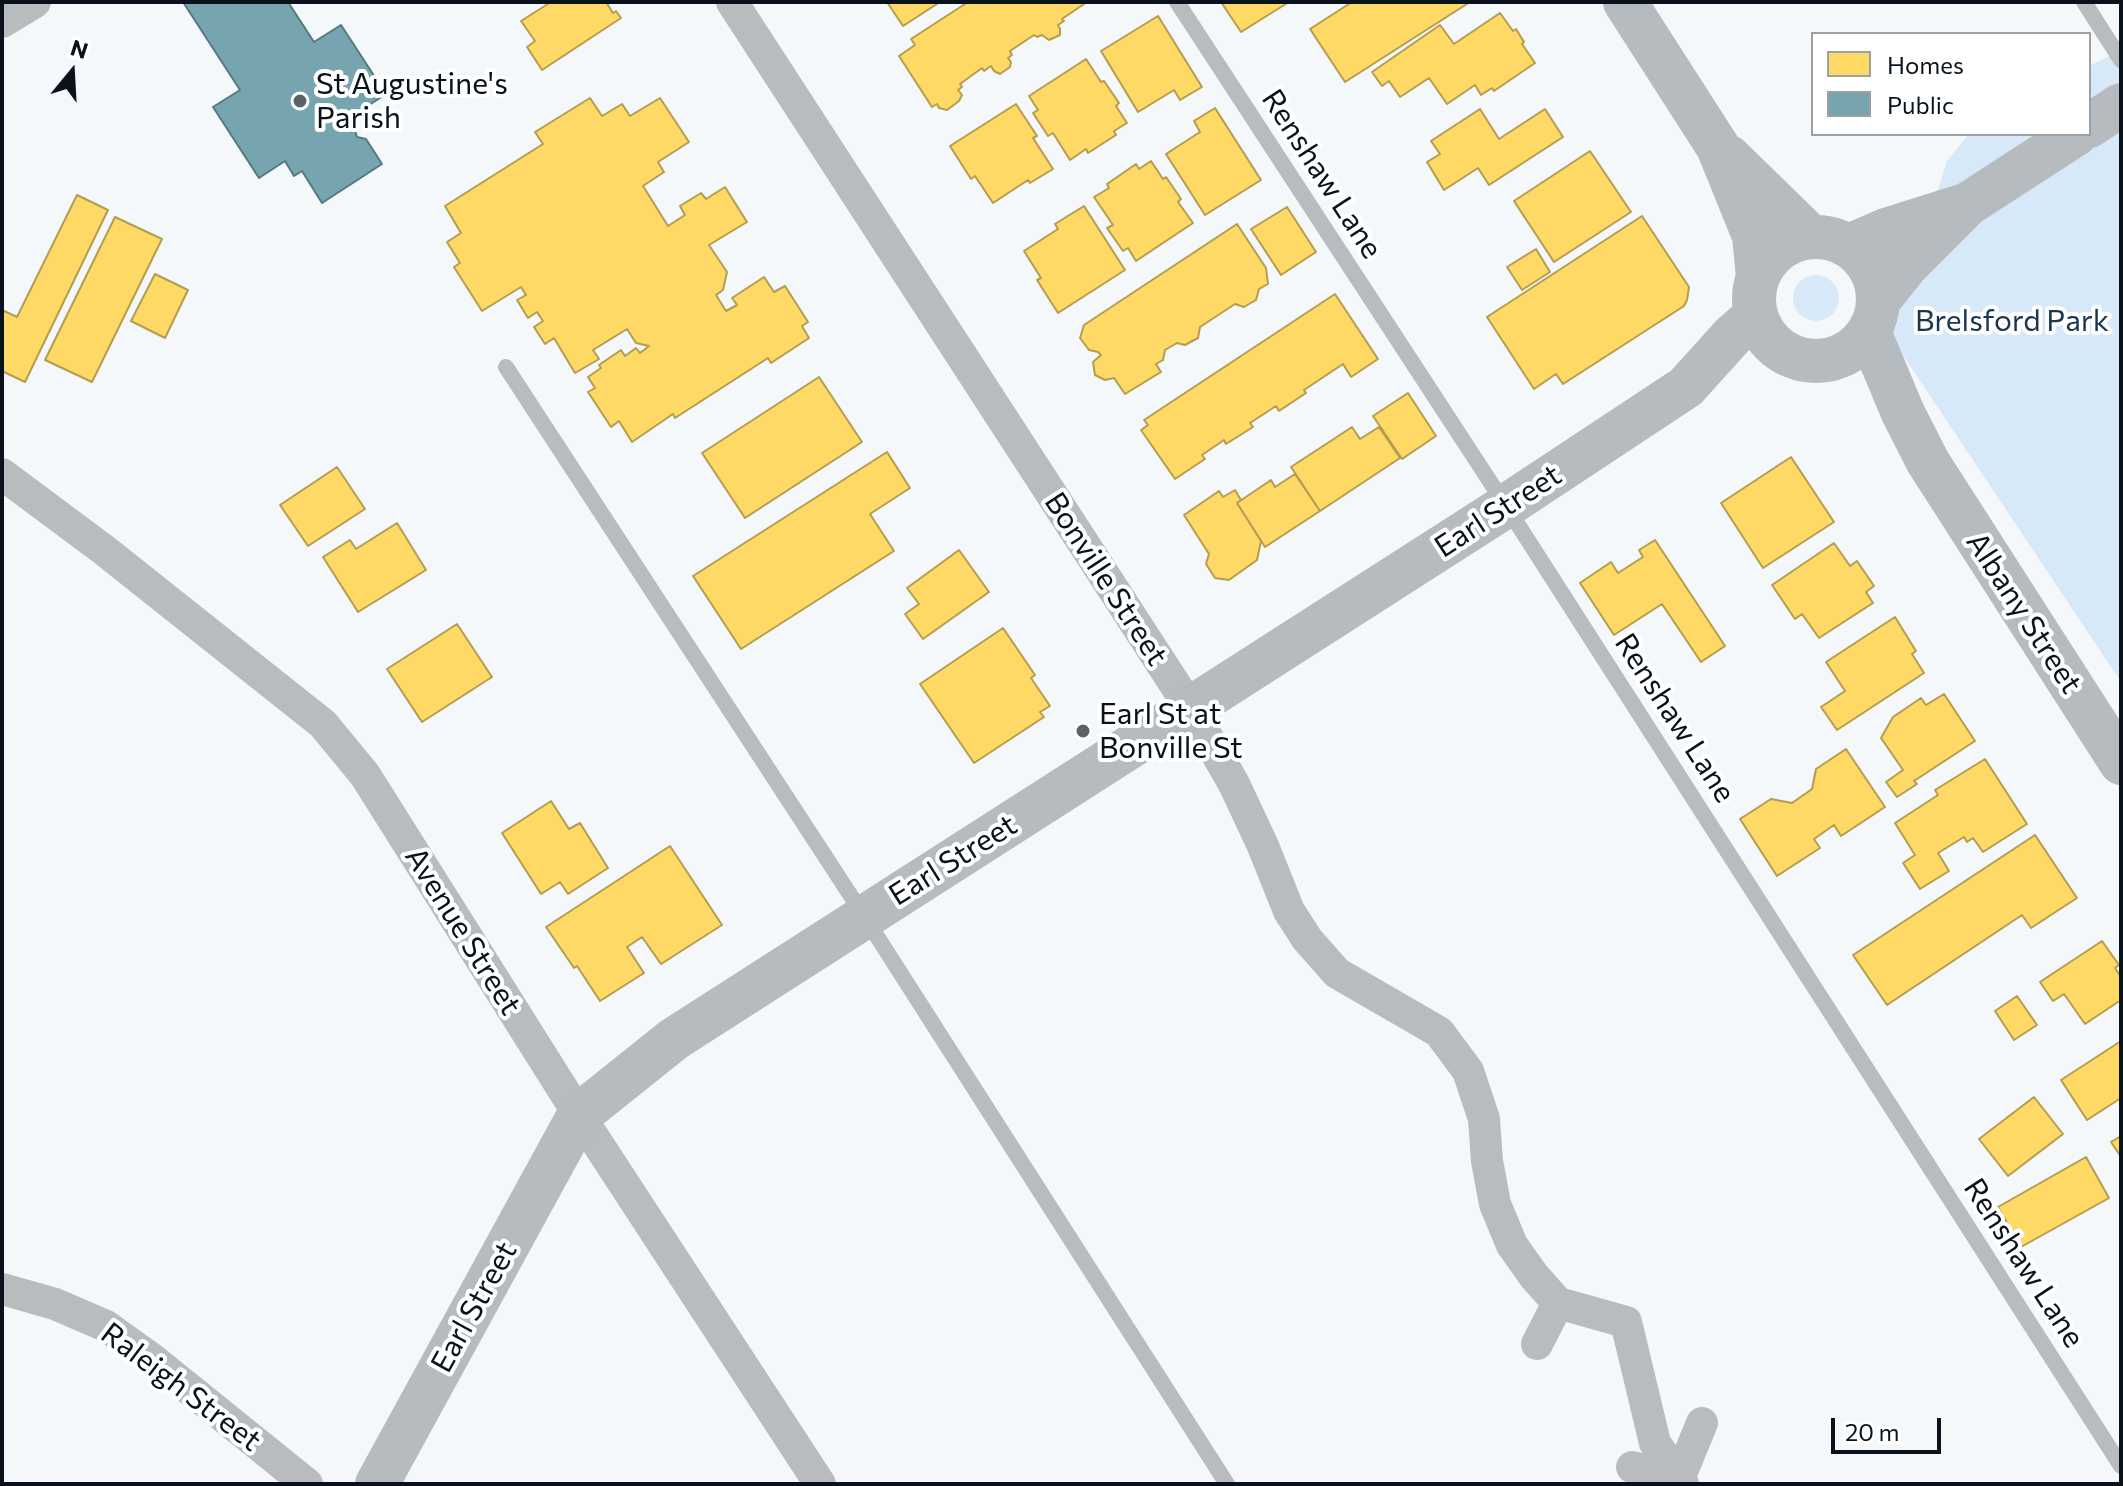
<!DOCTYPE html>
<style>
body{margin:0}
#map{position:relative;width:2123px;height:1486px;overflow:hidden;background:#f5f8fb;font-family:Commissioner,sans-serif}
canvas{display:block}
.frame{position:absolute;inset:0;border:4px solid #09121a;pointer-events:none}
.legend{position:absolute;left:1811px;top:32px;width:280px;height:104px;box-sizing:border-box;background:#fff;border:2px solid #9da0a3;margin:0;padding:10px 14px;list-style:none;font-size:24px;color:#09121a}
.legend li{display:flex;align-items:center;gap:16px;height:40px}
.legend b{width:40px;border:2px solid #9da0a3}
.north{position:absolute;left:32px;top:32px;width:80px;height:80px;-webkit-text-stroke:6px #fff;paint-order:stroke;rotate:18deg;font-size:22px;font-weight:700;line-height:32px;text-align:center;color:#09121a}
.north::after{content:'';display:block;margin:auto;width:28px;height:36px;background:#09121a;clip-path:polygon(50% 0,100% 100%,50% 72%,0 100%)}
.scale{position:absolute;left:1831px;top:1418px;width:110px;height:36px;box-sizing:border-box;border:4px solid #09121a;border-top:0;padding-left:10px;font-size:24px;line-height:28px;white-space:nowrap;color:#09121a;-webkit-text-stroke:6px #fff;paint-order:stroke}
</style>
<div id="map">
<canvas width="2123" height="1486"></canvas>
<div class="frame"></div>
<ul class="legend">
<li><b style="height:22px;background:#ffd966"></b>Homes</li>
<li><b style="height:22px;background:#76a5af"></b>Public</li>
</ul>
<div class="north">N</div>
<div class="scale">20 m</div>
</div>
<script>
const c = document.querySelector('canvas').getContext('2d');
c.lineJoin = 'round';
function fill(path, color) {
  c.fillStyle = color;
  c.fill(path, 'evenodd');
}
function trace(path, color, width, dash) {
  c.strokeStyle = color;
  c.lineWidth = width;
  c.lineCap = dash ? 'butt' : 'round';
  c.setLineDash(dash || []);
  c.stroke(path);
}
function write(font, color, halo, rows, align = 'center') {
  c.font = font + ' Commissioner,sans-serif';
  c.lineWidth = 8;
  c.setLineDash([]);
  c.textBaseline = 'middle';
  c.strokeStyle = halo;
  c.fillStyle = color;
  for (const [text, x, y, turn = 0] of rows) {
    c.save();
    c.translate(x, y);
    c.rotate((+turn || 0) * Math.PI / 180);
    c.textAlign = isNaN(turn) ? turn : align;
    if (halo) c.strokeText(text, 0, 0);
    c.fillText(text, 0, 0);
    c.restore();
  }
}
const green = new Path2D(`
 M2121,50V682L1890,336L1947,161L1969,134H2089V66Z
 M1793 298a23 23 0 1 1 46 0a23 23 0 1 1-46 0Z`);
const homes = new Path2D(`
 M551,2H606L613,13L616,11L621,18L542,70L527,47L535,41L521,21Z
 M887,2H940L903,26Z
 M968,2H1087L1062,19L1064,21L1058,25L1060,29V35L1049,40L1042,35L1037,37L1034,35L1010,51L1012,55L1008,58L1011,62L1010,67L1000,74L994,71L991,66L984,71L982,68L960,84L962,87L958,90L962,95L959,101L947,110L939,108L937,104L932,107L899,56L915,45L911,39Z
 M1221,2H1289L1241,32Z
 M1352,2H1470L1345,82L1310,29Z
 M1500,13L1513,31L1516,29L1524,42L1522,44L1535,63L1494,91L1492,88L1481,95L1475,85L1447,104L1429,78L1400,97L1389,81L1382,86L1372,72L1440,25L1454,44Z
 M1158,16L1202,87L1180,100L1174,90L1138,112L1101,51Z
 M1086,59L1101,82L1104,81L1119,103L1116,106L1127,123L1114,131L1116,135L1088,153L1086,149L1070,160L1053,133L1048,136L1033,113L1038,110L1029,96Z
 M590,98L602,116L622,104L630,116L660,98L689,142L658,162L664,172L643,186L668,226L685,215L680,206L701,193L706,199L725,187L747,222L709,245L727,272L723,290L716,295L726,311L737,305L732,298L764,277L774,292L785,286L808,322L802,326L809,338L771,363L768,358L675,418L673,414L632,442L619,421L611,427L588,392L595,388L588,377L601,368L599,365L621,350L625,356L636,348L640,353L649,346L636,343L627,329L593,350L599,359L575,373L554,338L545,344L534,327L543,321L537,312L528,318L517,300L526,295L521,287L482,311L454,267L460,263L447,242L461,233L445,206L543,144L535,132Z
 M1016,104L1037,136L1033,138L1053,169L1030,183L1028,180L993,203L975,176L971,179L950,146Z
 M1215,108L1261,180L1205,215L1166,154L1200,132L1194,121Z
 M1480,109L1499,139L1545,109L1563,137L1489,185L1478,168L1444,190L1427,162L1440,154L1431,141Z
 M1590,151L1631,212L1554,262L1514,201Z
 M1151,161L1163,179L1166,177L1181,199L1178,202L1193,223L1136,261L1128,248L1123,251L1107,228L1113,225L1094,197L1109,188L1107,184L1136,164L1139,169Z
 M77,195L108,210L25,382L2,371V310L17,317Z
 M1084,206L1125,270L1058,313L1037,280L1041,278L1024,251L1058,229L1055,224Z
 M1287,207L1316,252L1281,275L1251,229Z
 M1642,216L1689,287L1687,300L1684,306L1563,384L1556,374L1534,389L1487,317Z
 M115,217L162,239L92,382L45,360Z
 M1237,224L1266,268L1268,284L1259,289L1256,300L1244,307L1235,304L1200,327L1198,338L1185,345L1177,343L1165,350L1163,360L1156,364L1161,372L1125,394L1114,378L1105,380L1095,375L1093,362L1101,355L1098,352L1089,350L1080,338L1084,325Z
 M1536,249L1550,272L1522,290L1507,267Z
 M155,274L188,290L165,338L131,321Z
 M1335,294L1378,359L1351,377L1343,364L1304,390L1306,393L1279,411L1276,406L1250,423L1253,427L1226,444L1224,440L1202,455L1205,459L1175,479L1141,430L1148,425L1144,420Z
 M819,377L862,442L745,518L702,453Z
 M1408,393L1436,436L1402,459L1373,416Z
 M1352,427L1360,439L1379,427L1400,458L1320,511L1291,467Z
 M887,452L910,488L870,514L894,551L741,649L693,576Z
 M1791,457L1834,522L1763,568L1721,503Z
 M337,467L365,509L308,546L280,505Z
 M1295,474L1320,511L1265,547L1237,503L1271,480L1275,487Z
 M1235,490L1241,500L1237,503L1261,541L1257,560L1229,580L1215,578L1206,564L1209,554L1184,515L1219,491L1223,497Z
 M397,523L426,570L358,612L323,557L350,540L356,549Z
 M1655,540L1725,646L1701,662L1662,604L1614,635L1580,583L1611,562L1618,573L1643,557L1639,550Z
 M1834,543L1850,566L1857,561L1874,586L1866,592L1873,603L1819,638L1802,614L1795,619L1772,585Z
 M959,550L989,592L923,639L905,614L919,604L907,588Z
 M1895,617L1916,651L1912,654L1924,673L1837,730L1821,707L1845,691L1826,662Z
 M457,624L492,677L422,722L387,669Z
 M1003,628L1035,675L1031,678L1050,706L1040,712L1044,717L974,763L920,684Z
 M1944,694L1975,741L1914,781L1917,784L1897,797L1886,782L1903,770L1881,738L1893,717L1921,698L1926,705Z
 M1846,749L1885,807L1841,836L1834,825L1814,839L1820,848L1777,876L1740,819L1771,799L1792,803L1812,789L1816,769Z
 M1985,759L2027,824L1983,852L1973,838L1967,842L1964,837L1938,853L1949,871L1920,889L1903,863L1915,855L1895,823L1938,795L1935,790Z
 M551,801L569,829L580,823L608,868L568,894L560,882L541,894L502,833Z
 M2035,835L2077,898L2031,928L2022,915L1887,1005L1853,955Z
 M670,846L722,925L661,964L642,937L627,947L644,973L600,1001L577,966L574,968L546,927Z
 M2102,941L2119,965L2115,968L2121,977V1000L2085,1024L2064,994L2053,1001L2040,982Z
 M2017,996L2037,1025L2014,1040L1995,1011Z
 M2121,1041V1098L2087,1120L2061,1080Z
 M2034,1097L2063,1134L2008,1176L1979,1139Z
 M2121,1136V1157L2111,1142Z
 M2086,1157L2109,1198L2021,1247L1998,1207Z`);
const public = new Path2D(`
 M183,2H288L314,42L341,25L386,94L351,117L357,137L366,139L382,164L322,203L302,171L294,176L285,161L259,178L213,107L240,90Z`);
const lane = new Path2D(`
 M1177,2L1506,506L2121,1466
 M2084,2L2121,60
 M506,367L864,916L1227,1484`);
const street = new Path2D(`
 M732,2L1191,709L1234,784L1263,846L1289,911L1307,939L1337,973L1439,1032L1468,1071L1484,1119L1487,1161L1495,1204L1512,1245L1534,1276L1558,1303L1626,1322L1655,1443L1683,1484
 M2,22L35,2
 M2,474L104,550L323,724L365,775L579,1115L820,1484
 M2,1289L55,1304L106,1326L152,1359L307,1484
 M1537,1344L1558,1303
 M1632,1467L1679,1479L1702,1423`);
const secondary = new Path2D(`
 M1625,2L1718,147L1754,236L1758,277
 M2089,126L2121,105
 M1729,157L1811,237
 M1754 299a62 62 0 1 1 124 0a62 62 0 1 1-124 0Z
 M1849,246L1886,230L1962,206
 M1879,300L1906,266L1968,204L2076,134
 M1869,332L1903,413L1928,462L2121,763
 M377,1484L579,1115L674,1039L1506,506L1686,387L1733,335L1756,315`);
const markers = [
 [300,101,8,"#5c6269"],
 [1083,731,8,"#5c6269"]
];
const poiNames = [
 ["St Augustine's",316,84],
 ["Parish",316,118],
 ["Earl St at",1099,714],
 ["Bonville St",1099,748]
];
const streetNames = [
 ["Renshaw Lane",1322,174,57],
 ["Earl Street",1498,511,-33],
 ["Bonville Street",1106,579,57],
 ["Albany Street",2024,613,57],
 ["Renshaw Lane",1675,718,57],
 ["Earl Street",953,860,-32],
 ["Avenue Street",463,931,58],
 ["Renshaw Lane",2024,1263,57],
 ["Earl Street",474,1307,-61],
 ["Raleigh Street",181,1387,37]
];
const parkNames = [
 ["Brelsford Park",2012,321]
];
fill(green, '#d7e8f8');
fill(homes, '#ffd966');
trace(homes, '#b59d4f', 2);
fill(public, '#76a5af');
trace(public, '#557982', 2);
trace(lane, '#b8bcbf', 16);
trace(street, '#b8bcbf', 32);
trace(secondary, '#b6bbbf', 44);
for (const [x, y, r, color] of markers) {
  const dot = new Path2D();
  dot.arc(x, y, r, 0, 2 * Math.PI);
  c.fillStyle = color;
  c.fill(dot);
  trace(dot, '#fff', 3);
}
write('30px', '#09121a', '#fff', poiNames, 'left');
write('30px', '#09121a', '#fff', streetNames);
write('30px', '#173754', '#fff', parkNames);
</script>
